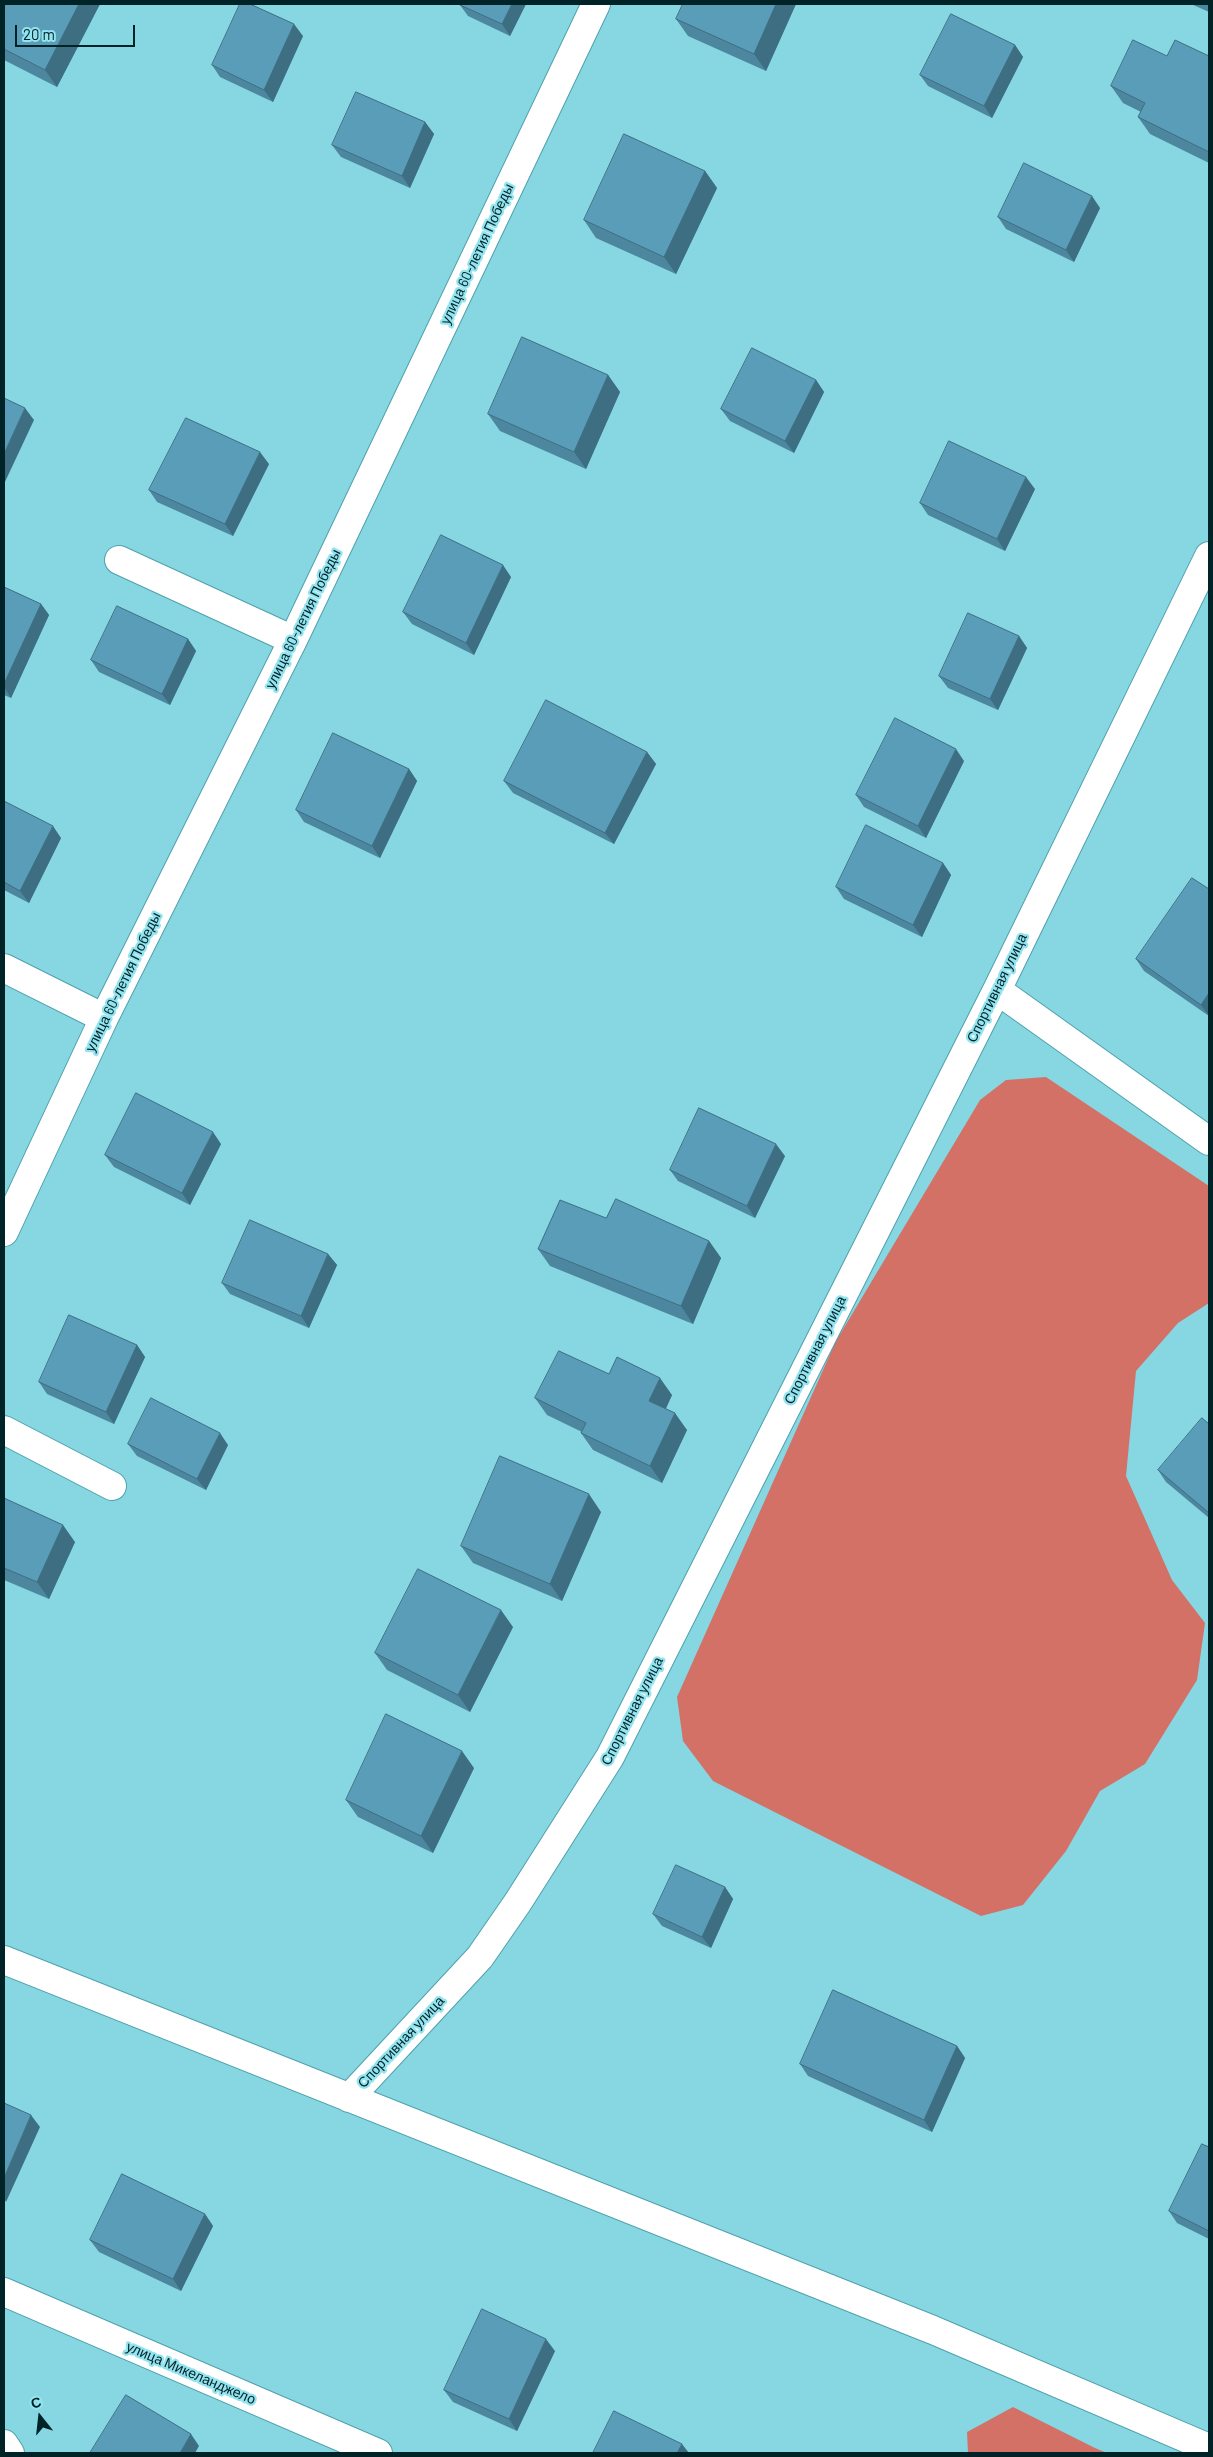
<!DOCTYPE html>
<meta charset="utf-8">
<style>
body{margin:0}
#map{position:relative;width:1213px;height:2457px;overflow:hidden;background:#86d7e2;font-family:Barlow,sans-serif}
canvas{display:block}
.frame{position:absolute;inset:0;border:5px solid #002328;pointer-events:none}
.north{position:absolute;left:15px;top:2392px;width:50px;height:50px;-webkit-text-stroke:4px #93e4ef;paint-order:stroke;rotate:344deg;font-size:14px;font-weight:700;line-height:20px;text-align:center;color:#002328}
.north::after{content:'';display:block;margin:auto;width:18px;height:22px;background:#002328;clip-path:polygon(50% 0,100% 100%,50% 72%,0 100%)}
.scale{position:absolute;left:15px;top:25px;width:120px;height:22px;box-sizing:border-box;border:2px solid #002328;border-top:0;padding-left:6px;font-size:15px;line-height:18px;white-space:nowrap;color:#002328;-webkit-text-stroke:4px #93e4ef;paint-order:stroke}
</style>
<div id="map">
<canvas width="1213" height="2457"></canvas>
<div class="frame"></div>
<div class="north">С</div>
<div class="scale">20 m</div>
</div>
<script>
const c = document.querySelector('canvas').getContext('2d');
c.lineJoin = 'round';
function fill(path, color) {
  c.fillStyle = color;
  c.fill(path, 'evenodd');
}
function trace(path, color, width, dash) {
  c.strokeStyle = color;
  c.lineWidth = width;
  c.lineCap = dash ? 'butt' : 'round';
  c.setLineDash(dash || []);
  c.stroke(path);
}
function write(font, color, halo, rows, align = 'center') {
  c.font = font + ' Barlow,sans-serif';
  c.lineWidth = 4.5;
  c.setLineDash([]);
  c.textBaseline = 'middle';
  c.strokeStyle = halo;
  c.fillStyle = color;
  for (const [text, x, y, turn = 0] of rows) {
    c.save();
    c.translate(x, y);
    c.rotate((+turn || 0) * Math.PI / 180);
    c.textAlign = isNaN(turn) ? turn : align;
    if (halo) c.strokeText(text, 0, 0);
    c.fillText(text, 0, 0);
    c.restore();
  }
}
const forest = new Path2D(`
 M1046,1077L1209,1186V1303L1178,1323L1136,1371L1126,1476L1172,1580L1205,1623L1197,1680L1145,1764L1100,1791L1066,1851L1023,1905L981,1916L713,1781L683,1741L677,1697L836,1341L980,1100L1006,1080Z
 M1013,2407L1095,2448L1107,2453H968L967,2432Z`);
const minor = new Path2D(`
 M119,560L293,640
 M4,968L104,1018
 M997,990L1209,1141
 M4,1232L104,1018L293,640L596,4
 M4,1430L112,1486
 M4,1960L933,2330L1209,2448
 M349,2098L480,1957L518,1902L610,1757L997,990L1209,556
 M4,2292L378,2453
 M4,2444L10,2453`);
const wall = new Path2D(`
 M4,4H100L57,87L4,60Z
 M460,4H526L510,36L468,16L460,5Z
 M796,4L766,71L688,36L676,19Z
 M1191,4H1209V12Z
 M303,36L273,102L220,77L212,65Z
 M1015,45L1023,57L992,118L928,86L920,75Z
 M1167,56H1209V163L1150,134L1138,117L1141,112L1123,103L1111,86Z
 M425,122L434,134L410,188L341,157L332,145Z
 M705,171L717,188L676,274L596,238L584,220Z
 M1100,208L1074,262L1006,229L998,217Z
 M608,375L620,392L586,469L500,431L488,414Z
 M816,380L824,392L794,453L730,421L721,409Z
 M269,464L233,536L157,502L149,490Z
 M1035,489L1005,551L928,515L920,503Z
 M511,577L474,655L412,624L403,612Z
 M4,587L41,604L49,615L11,698L4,695Z
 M1019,636L1027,648L998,710L948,688L939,676Z
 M188,639L196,651L170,705L99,672L91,660Z
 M647,752L656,764L614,844L513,793L504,781Z
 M964,761L926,838L864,807L856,795Z
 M409,769L417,781L380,858L304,822L296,810Z
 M4,801L61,838L29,903L4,890Z
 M943,863L951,875L922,937L844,899L836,887Z
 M1209,889V1016L1144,971L1136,959Z
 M221,1144L190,1205L114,1167L105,1155Z
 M785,1156L755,1218L678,1181L670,1170Z
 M606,1218L709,1241L721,1258L693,1324L550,1266L538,1249Z
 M328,1254L337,1265L309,1328L230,1294L222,1283Z
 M137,1345L145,1357L114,1424L47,1394L39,1382Z
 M609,1374L672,1395L666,1409L687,1430L662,1483L593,1450L581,1433L582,1432L547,1415L535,1398Z
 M1209,1424V1518L1166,1482L1158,1470Z
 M128,1444L228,1445L206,1490L137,1456Z
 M4,1498L75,1542L49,1599L4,1580Z
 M601,1512L562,1601L473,1563L461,1546Z
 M513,1627L470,1712L387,1670L375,1653Z
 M474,1768L433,1853L358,1817L346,1800Z
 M725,1887L733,1899L711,1948L662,1926L653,1914Z
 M957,2046L965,2058L932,2132L808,2076L800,2064Z
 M1209,2147V2239L1177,2223L1169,2211Z
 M205,2214L213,2226L181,2291L99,2252L90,2240Z
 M555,2351L517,2431L453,2402L444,2390Z`);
const shadedWall = new Path2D(`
 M79,4H100L57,87L45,70Z
 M512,4H526L510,36L502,24Z
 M776,4H796L766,71L754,54Z
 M294,24L303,36L273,102L264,90Z
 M1015,45L1023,57L992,118L984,106Z
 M425,122L434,134L410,188L402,176Z
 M705,171L717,188L676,274L664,257Z
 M1092,196L1100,208L1074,262L1066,250Z
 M608,375L620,392L586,469L574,452Z
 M816,380L824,392L794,453L785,441Z
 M25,408L34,420L4,484V454Z
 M260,452L269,464L233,536L225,524Z
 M1026,477L1035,489L1005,551L997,539Z
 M503,565L511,577L474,655L466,643Z
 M41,604L49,615L11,698L4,687V684Z
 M1019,636L1027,648L998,710L990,699Z
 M188,639L196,651L170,705L162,694Z
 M956,749L964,761L926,838L918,826Z
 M647,752L656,764L614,844L605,833Z
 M409,769L417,781L380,858L372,846Z
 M53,826L61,838L29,903L20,891Z
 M943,863L951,875L922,937L913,925Z
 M1209,993V1016L1201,1005Z
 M213,1132L221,1144L190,1205L182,1193Z
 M776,1144L785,1156L755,1218L747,1206Z
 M709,1241L721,1258L693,1324L681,1306Z
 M328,1254L337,1265L309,1328L301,1316Z
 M137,1345L145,1357L114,1424L106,1412Z
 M660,1378L672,1395L661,1418L649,1401Z
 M675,1413L687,1430L662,1483L650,1466Z
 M220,1433L228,1445L206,1490L197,1479Z
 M589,1494L601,1512L562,1601L550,1584Z
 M63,1525L75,1542L49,1599L37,1582Z
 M501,1610L513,1627L470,1712L458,1695Z
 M462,1751L474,1768L433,1853L421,1836Z
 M725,1887L733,1899L711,1948L702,1937Z
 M957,2046L965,2058L932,2132L924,2120Z
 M31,2115L40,2127L6,2202L4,2198V2178Z
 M205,2214L213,2226L181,2291L173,2279Z
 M546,2339L555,2351L517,2431L509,2419Z
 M191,2434L199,2446L195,2453H180Z
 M682,2444L689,2453H677Z`);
const building = new Path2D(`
 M4,4H79L45,70L4,49Z
 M240,4H250L294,24L264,90L212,65Z
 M460,4H512L502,24L460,5Z
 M683,4H776L754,54L676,19Z
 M951,14L1015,45L984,106L920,75Z
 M1133,40L1167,56L1175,40L1209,56V152L1138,117L1145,103L1111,86Z
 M356,92L425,122L402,176L332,145Z
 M624,134L705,171L664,257L584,220Z
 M1024,163L1092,196L1066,250L998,217Z
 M522,337L608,375L574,452L488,414Z
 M752,348L816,380L785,441L721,409Z
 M4,398L25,408L4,454Z
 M186,418L260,452L225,524L149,490Z
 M949,441L1026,477L997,539L920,503Z
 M441,535L503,565L466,643L403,612Z
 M4,587L41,604L4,684Z
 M117,606L188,639L162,694L91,660Z
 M968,613L1019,636L990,699L939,676Z
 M546,700L647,752L605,833L504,781Z
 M895,718L956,749L918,826L856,795Z
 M333,733L409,769L372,846L296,810Z
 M4,801L53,826L20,891L4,882Z
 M866,825L943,863L913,925L836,887Z
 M1192,878L1209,889V993L1201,1005L1136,959Z
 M136,1093L213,1132L182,1193L105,1155Z
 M699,1108L776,1144L747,1206L670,1170Z
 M616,1199L709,1241L681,1306L538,1249L560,1200L606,1218Z
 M250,1220L328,1254L301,1316L222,1283Z
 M69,1315L137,1345L106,1412L39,1382Z
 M559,1351L609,1374L617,1357L660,1378L649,1401L675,1413L650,1466L581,1433L586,1423L535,1398Z
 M151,1398L220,1433L197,1479L128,1444Z
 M1202,1418L1209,1424V1513L1158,1470Z
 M500,1456L589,1494L550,1584L461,1546Z
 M4,1498L63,1525L37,1582L4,1568Z
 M418,1569L501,1610L458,1695L375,1653Z
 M386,1714L462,1751L421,1836L346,1800Z
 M676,1865L725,1887L702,1937L653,1914Z
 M833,1990L957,2046L924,2120L800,2064Z
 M4,2103L31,2115L4,2178Z
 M1202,2144L1209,2147V2231L1169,2211Z
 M122,2174L205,2214L173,2279L90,2240Z
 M482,2309L546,2339L509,2419L444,2390Z
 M126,2395L191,2434L180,2453H90Z
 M614,2411L682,2444L677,2453H593Z`);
const streetNames = [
 ["улица 60-летия Победы",477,254,-65],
 ["улица 60-летия Победы",303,619,-64],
 ["улица 60-летия Победы",123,982,-64],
 ["Спортивная улица",997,988,-64],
 ["Спортивная улица",815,1350,-63],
 ["Спортивная улица",632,1711,-63],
 ["Спортивная улица",401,2042,-47],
 ["улица Микеланджело",191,2373,23]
];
fill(forest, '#d37167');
trace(minor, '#4fa1ac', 30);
trace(minor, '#fff', 28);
fill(wall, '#4d879f');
fill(shadedWall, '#3e6e82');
fill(building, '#599db9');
trace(building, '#3e6e82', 1);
write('14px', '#002328', '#93e4ef', streetNames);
</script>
